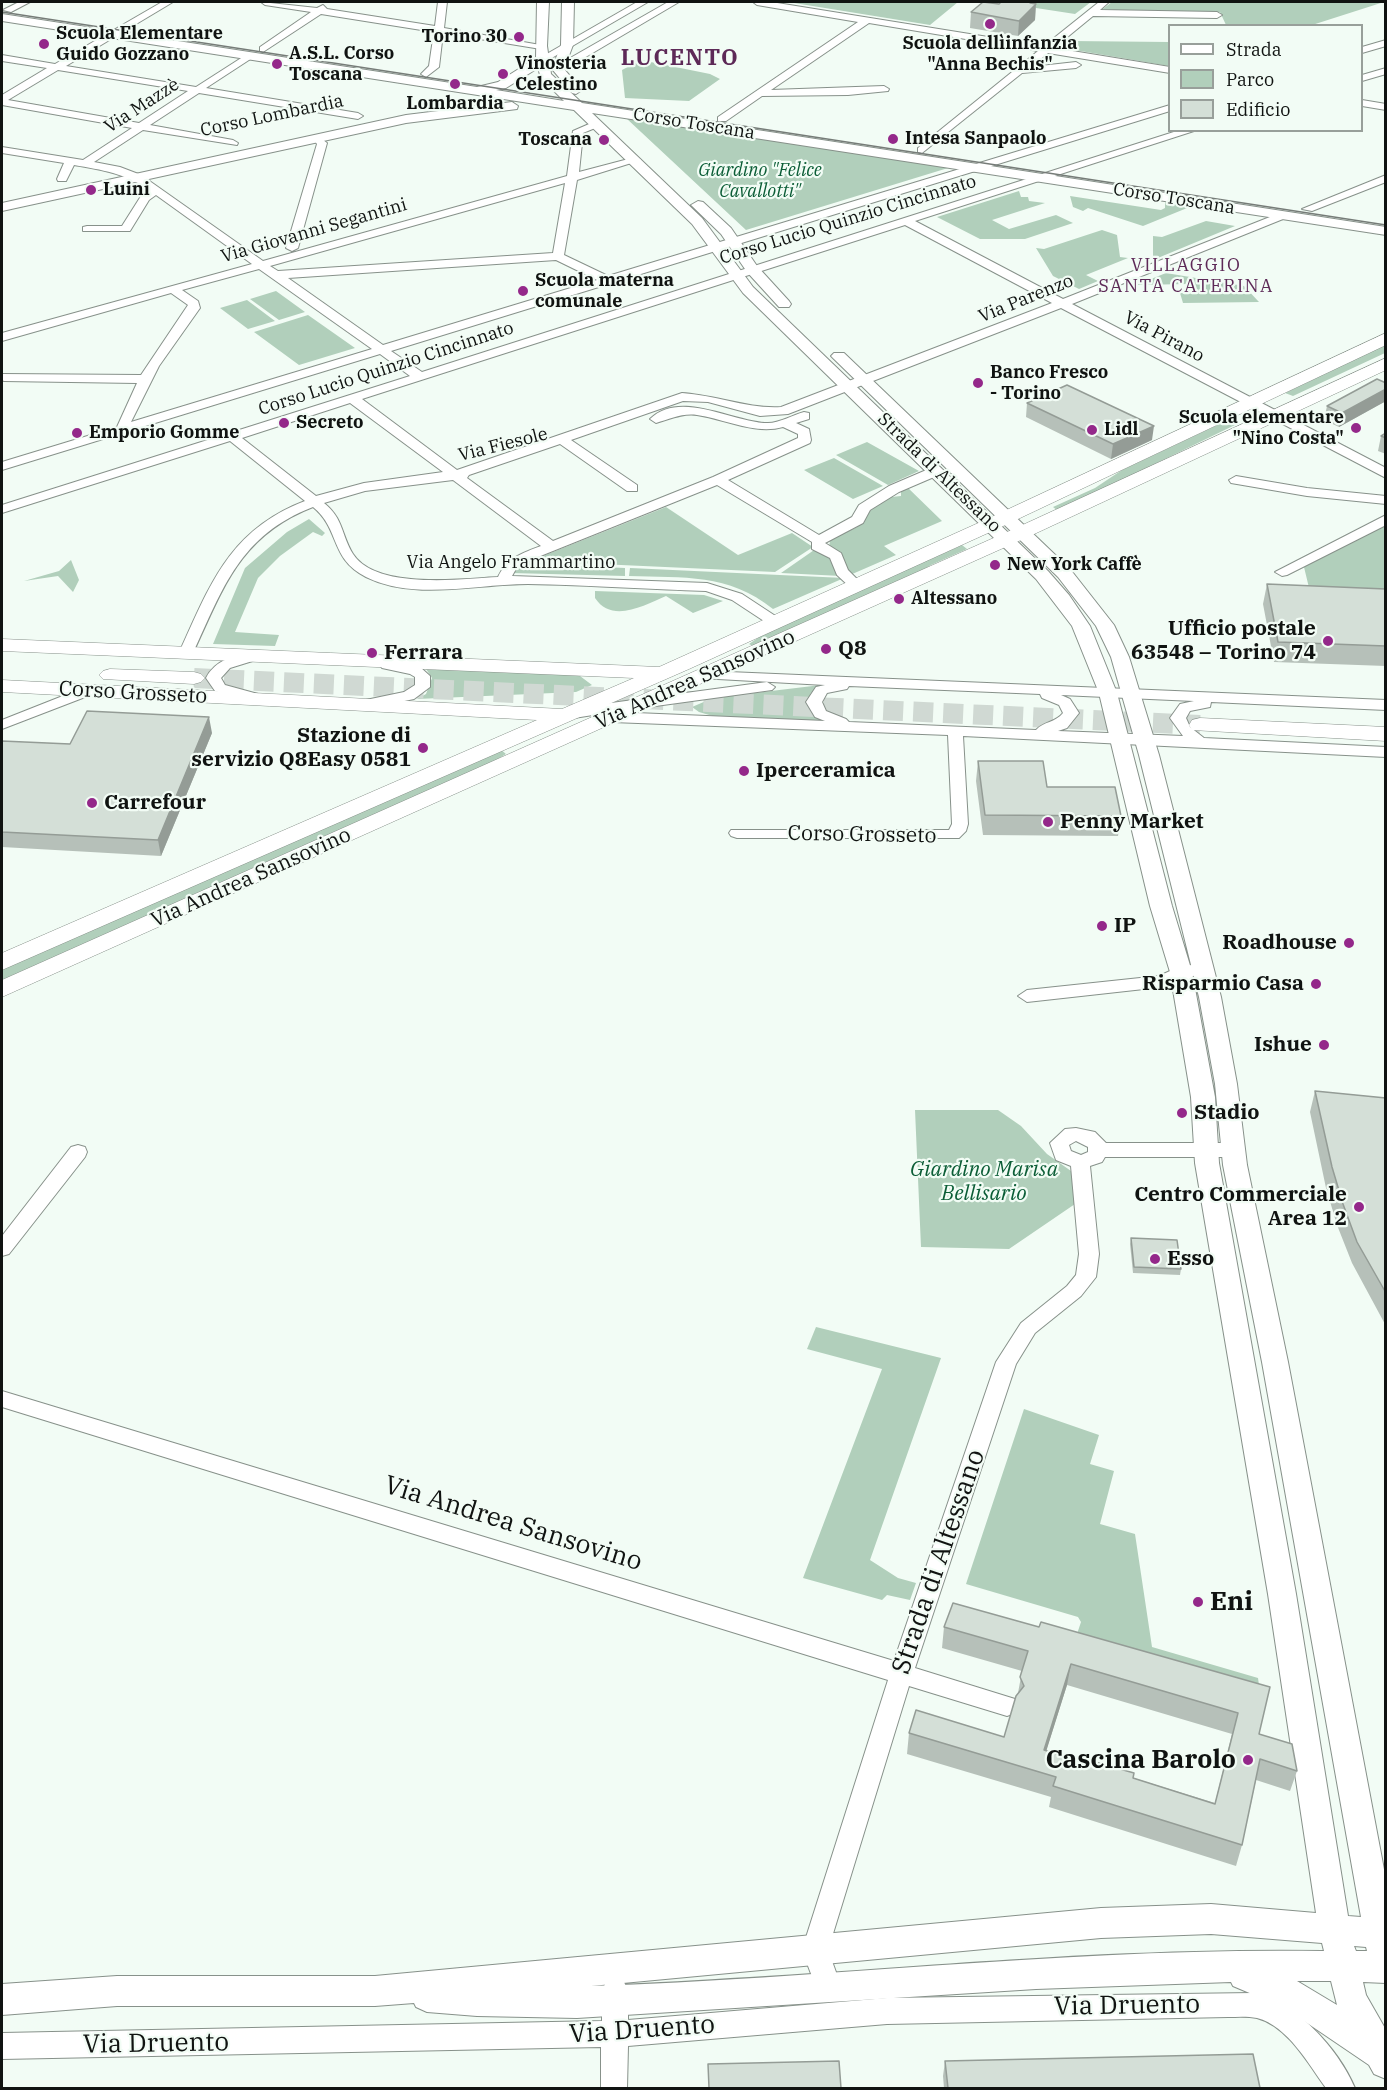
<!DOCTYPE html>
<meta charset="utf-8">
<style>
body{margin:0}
#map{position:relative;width:1387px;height:2090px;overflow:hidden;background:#f2fcf5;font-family:"IBM Plex Serif",serif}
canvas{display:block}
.frame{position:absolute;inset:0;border:3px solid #101311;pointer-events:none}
.legend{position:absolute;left:1168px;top:24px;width:195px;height:108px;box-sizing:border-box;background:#f2fcf5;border:2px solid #989f9a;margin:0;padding:8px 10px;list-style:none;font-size:18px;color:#101311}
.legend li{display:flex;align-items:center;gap:12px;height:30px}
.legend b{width:30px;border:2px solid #989f9a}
</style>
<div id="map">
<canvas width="1387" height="2090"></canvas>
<div class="frame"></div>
<ul class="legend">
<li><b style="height:8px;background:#fff"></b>Strada</li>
<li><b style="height:16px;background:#b1cfbb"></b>Parco</li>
<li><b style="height:16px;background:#d4dfd7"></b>Edificio</li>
</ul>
</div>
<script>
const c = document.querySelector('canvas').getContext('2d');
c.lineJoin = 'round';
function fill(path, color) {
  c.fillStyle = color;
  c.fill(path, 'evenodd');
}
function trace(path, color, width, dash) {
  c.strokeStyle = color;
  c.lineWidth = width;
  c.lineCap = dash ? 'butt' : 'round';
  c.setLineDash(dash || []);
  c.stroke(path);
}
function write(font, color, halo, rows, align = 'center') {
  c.font = font + ' "IBM Plex Serif",serif';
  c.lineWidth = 4.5;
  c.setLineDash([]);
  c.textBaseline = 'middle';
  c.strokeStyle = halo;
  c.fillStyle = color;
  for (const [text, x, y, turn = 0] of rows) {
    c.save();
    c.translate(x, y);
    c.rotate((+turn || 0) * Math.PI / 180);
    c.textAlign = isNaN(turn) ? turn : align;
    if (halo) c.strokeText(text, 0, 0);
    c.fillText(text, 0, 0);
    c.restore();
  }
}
const green = new Path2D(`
 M788,2H958L930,25Z
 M997,2H1091L1075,14Z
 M1112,2H1384L1309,26L1226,25L1220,12L1100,11Z
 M1070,41L1169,42V66L1063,48Z
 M641,60L710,74L720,79L689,101L625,98L622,70Z
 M626,118L948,168L746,230Z
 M1019,191L1021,197H1028L1029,201L1045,203L992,220L1009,229L1056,215L1073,223L1025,239H980L937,217Z
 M1070,196L1161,210L1165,208V201L1192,206L1143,226L1088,208L1083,211L1073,207Z
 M1206,221L1235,226L1153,260V236L1162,237Z
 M1102,230L1117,235L1120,257L1128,258L1086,275L1098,281L1079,289L1053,276L1036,248L1044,249Z
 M1166,273L1244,286L1259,302L1183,303L1180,293H1191L1188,284L1136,285Z
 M276,291L305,312L279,320L250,299Z
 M247,300L275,321L248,329L220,308Z
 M308,315L355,348L299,365L254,332Z
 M1385,345V353L1293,396L1285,393Z
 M1228,420L1237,424L1058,511L1053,507L1095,488L1122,470Z
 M867,442L919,471L888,485L836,455Z
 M834,458L883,486L853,499L804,470Z
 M905,485L942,521L884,546L896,555L850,575L829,548L830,540L857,527L874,506L891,497L901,496V488Z
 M666,507L738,555L792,533L813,547L775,572L577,563L576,566L625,568V576L511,573L528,562Z
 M309,519L325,533L322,536L313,532L280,556L258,578L235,632L279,635L275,646L213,644L245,568L287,532Z
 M1385,523V595L1310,592L1304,567Z
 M962,545L967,549L931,565L911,578L755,647L749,644L768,631Z
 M817,548L834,557L841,576L781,573Z
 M71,560L79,580L73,592L58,576L24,581L59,571Z
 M630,568L844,578L773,609C728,573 684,578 629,576Z
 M595,591L704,595L723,601L693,613L666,596C645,605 612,624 595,598Z
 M426,669L566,672L580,676L592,685L576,692L417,699L426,694L432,678Z
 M821,685L811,693L807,704L813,716L823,721L716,717L699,712L692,707L713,698Z
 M500,749L506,754L477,772L2,983V969Z
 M915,1110H998L1021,1126L1047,1154L1071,1171L1075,1204L1009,1249L921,1247Z
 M816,1327L941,1358L870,1560L898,1578L916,1583L910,1600L887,1595L882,1600L803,1578L882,1369L807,1349Z
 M1024,1409L1099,1435L1090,1464L1114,1471L1100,1524L1135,1534L1152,1647L1258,1678L1260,1692L1077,1634L1081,1622L1078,1617L966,1584Z`);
const secondaryTunnel = new Path2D(`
 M194,678L1200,725`);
const minor = new Path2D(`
 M19,2H30L11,12L3,10Z
 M162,2H173L66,66L196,87L249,53L252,54V58L206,88L358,113L363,116L358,119L199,93L150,125L233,140L238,143L237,145L143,130L94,162L120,167L141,175L263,261L567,176L573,131L596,121L600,122V126L583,133L579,172L636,157L641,160L577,180L564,255L608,276L1170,105V111L391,351L422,372L1180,130H1197L915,221L1063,299L1280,213H1288V217L1072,304L1386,468V478L1061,308L788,414L760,416L708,402L683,401L571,440L637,485V491H627L560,444L469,475L467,478L553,541L713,477L798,438V434L783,427C755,435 725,419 697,415C682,413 670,419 656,423L650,419C680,389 734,423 768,423C779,423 793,415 804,412L809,413V419L796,423L809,429L811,440L810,443L728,480L819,535L852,517L859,505L889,486L931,468H941V474L899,492L870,510L863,523L825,543L841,553L848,570L863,585L861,588H851L837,575L830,558L812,549V542L717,485L528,561L516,569L512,576L707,583L742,594L780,619L782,622L780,625H770L732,600L706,591C647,589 587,585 528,584C476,584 415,601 366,577C329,558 341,530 313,507C240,535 223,588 193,653L186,657L181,656L179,653C210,585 229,530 305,501L230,441L2,513V505L410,376L380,354L2,470V462L117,427L137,383L4,381L2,380V374L141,375L188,305L171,293L2,341V333L252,264L156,195L149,200L130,231H83V227L87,226H122L141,196L149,190C125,173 102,170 74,165L66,181H58L57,179L64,163L2,153V147L83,160L132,128L2,105V95L47,68L2,61V55L55,64ZM58,70L188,91L139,123L8,100ZM565,183L553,253L278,271L270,266ZM905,225L1052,303L781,407C747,409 716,395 682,393L457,470L362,399ZM556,260L597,280L383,345L288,278ZM259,269L372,349L131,422L159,366L200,308L198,301L182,290ZM350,403L443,472L364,483L316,496L242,438ZM453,480L541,546C522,553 507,558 498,577C462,579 376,590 353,554C341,535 344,519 324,503L365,491Z
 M261,2L317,8L323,5L327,9L435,26L438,2H447L444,28L546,46L541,49L443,33L439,67L426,77L421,74L429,66L434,32L321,14L263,52L260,51V47L311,12L265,5Z
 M637,2H648L550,59L558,65L668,2H679L562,71H554L538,59Z
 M753,2H771L1044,46L1099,2H1109L1100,10L1217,12L1222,15L1217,18L1093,16L1054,48L1170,67V73L1048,53L1031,67L1076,62L1081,65L1076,68L1022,73L922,153L918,152V148L1038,51L869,23L771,90L884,86L889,89L888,91L848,95L762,96L726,121H718V117L858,22L757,5Z
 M1386,40V46L1362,53V47Z
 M1386,68V74L1362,81V75Z
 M1362,100L1386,104V110L1362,106Z
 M318,136L327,143L298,248L292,251L286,248L317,144L313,139Z
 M1386,175V182L1312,211L1302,209Z
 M1236,476L1307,488L1386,496V504L1307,496L1231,483L1229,480Z
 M1386,515V525L1287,575L1282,576L1275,572Z
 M254,652L261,656L259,659L230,668L221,678L225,685L258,694L261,697L258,700L253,702L215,691L206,678C216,659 234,656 254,652Z
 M387,661L420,667L430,676V687L414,699L366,709L361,707L358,704L361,701L404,692L415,685V677L410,674L382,668L380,665Z
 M705,671L1386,700V710L1211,702L1210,707L1190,711L1186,718L1190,727L1204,738L1386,747V757L963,736L968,824L966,831L959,838H737L731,836L729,833L731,830H949L952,824L948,735L612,722L604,717L612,712L574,718L566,713L574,708L767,682L775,687L772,690L612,712L825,721L815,717L806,702L816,687L825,685L700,678L698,675L700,672ZM849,686L1040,694L1042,698L1059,705L1063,713C1055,723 1044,721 1036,730L849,722L846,719L826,711L822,702L827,693L847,689ZM1061,695L1194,701L1180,704L1170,718L1183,736L1058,731L1067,728L1079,713L1070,699Z
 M88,686L93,688L96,691L93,694L2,729V720Z
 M1204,964L1210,966L1213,970L1210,974L1184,977L1162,987L1027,1002L1018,996L1027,990L1159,976L1181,966Z
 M1076,1128L1095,1132L1106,1143H1233L1240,1145L1242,1150L1240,1155L1233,1157H1105L1102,1162L1090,1166L1099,1254L1096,1277L1081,1296L1035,1333L1016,1364L915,1668L1015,1699L1019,1706L1015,1713L1007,1716L909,1686L828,1950L841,1986L837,1995L828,1998L819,1995L802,1950L888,1680L2,1407V1391L894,1661L996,1362L1021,1323L1067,1286L1076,1275L1079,1254L1071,1166L1056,1160L1050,1143L1065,1129ZM1076,1141L1088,1147V1152L1081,1155L1071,1151L1069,1145Z
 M78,1145L85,1147L87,1152L85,1157L9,1254L2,1256V1236L71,1147Z
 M615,1979L624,1982L628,1991V2020L887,1998L1253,1993C1295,2000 1339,2050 1355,2088H1326C1309,2065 1288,2026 1257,2018C1247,2016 1237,2017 1228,2017L887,2024L628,2046L627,2088H601V2047L2,2059V2033L602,2021V1991L606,1982Z`);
const tertiary = new Path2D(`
 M537,2H549L547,46L551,74L582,103L1386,227V235L592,113L702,218L753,287L1048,571L1069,595L1090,626L1117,693L1172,906L1192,972L1215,1097L1219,1163L1296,1594L1348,1916L1361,1917L1262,1362L1223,1165L1215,1084L1199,997L1139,755L1111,657L1096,626L1058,577L834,359L831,356L834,353H844L1070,569L1114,625L1129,657L1159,755L1221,997L1237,1084L1247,1165L1288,1362L1386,1880V1983L1363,1982L1366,1995L1386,2030V2079L1374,2074L1369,2065L1285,2008L1233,1986L1231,1982L1036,1989L577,2018L477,2016L427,2012L416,2007L414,2003L375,2006H117L2,2015V1984L117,1976H375L1101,1908L1211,1904L1316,1913L1268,1594L1195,1163L1191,1097L1170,972L1150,906L1099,693L1072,626L1036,579L743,293L692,224L574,110L2,21V14L477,87L498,82L536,58ZM538,68L541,78L564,101L496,90L506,88ZM1211,1934L1322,1943L1324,1951C1079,1947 835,1978 591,1986L1101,1938ZM1354,1946L1366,1947L1367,1951H1356ZM1297,1981H1331L1337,2005Z
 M562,2H574L573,45L564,69L582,90L576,94L572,93L552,69L561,45Z
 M512,102L518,106L517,109L406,123L2,211V203L406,115Z
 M698,201L703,202L731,228L757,266L789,301L791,304L789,307H779L747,272L721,234L691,205Z`);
const secondary = new Path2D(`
 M1386,333V345L999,528L689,669L2,970V953L537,720L2,692V680L562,709L634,678L2,651V639L659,667L985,520Z
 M1386,358V370L1030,536L2,997V980L1016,528Z
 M110,669L194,672L201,674L205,678L201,682L194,684L103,679L99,675L103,671Z
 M1200,718L1386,727V741L1192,730L1189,725L1192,720Z`);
const tram = new Path2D(`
 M2,12L1386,225`);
const wall = new Path2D(`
 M1001,2H1036L1035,20L1018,36L970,28L971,12L999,4Z
 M1386,383V401L1339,427L1324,420L1327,406Z
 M1027,403L1152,440L1111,459L1026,417Z
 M1386,433V454L1378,451L1381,436Z
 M1267,584L1386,589V666L1274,662L1263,604Z
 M212,733L161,856L2,847V741L70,744Z
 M978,761L1121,816L1118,836L983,835L976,781Z
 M1315,1091L1386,1098V1326L1352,1263L1337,1225L1326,1188L1310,1112Z
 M1131,1238L1181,1269L1180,1275L1133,1273L1130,1244Z
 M944,1627H1039L1270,1687L1259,1734L1297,1771L1290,1791L1256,1780L1242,1845L1236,1866L1049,1807L1051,1797L907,1754L909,1733L1004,1737L1018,1693L1022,1671L942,1648ZM1067,1685L1232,1734L1215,1803L1046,1751Z
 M945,2061L1260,2088H944L943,2076Z`);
const shadedWall = new Path2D(`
 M1032,2H1036L1035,20L1018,36L1019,21Z
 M1386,389V401L1339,427L1342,413Z
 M1154,426L1152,440L1111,459L1113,444Z
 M209,717L212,733L161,856L158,840Z
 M1071,1664L1067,1685L1040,1771L1044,1750Z`);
const building = new Path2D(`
 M983,2L999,4L1001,2H1032L1030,3L1036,4L1019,21L971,12Z
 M1377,379L1386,383V389L1342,413L1327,406Z
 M1067,385L1154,426L1113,444L1027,403Z
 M1386,433V438L1381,436Z
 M1267,584L1386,589V646L1278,642Z
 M87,711L209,717L158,840L2,832V741L70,744Z
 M978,761H1043L1047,787H1115L1121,816L985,815Z
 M1315,1091L1386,1098V1293L1357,1242L1343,1204L1332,1167Z
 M1131,1238L1177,1240L1181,1269L1134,1267Z
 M953,1603L1039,1627L1041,1622L1270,1687L1259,1734L1292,1744L1297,1771L1260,1759L1242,1845L1053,1786L1056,1777L909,1733L916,1710L1004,1737L1016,1696L1024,1686L1020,1677L1028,1651L944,1627ZM1071,1664L1238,1713L1215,1804L1133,1778L1134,1773L1081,1758L1079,1761L1044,1750Z
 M1253,2054L1260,2088H948L945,2061Z
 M839,2061L841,2088H709L708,2064Z`);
const markers = [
 [990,24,6,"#94288a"],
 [519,37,6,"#94288a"],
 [44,44,6,"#94288a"],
 [277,64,6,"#94288a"],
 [503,74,6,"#94288a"],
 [455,84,6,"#94288a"],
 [893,139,6,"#94288a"],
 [604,140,6,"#94288a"],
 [91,190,6,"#94288a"],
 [523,291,6,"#94288a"],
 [978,383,6,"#94288a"],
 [284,423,6,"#94288a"],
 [1356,428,6,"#94288a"],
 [1092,430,6,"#94288a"],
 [77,433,6,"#94288a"],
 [995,565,6,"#94288a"],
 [899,599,6,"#94288a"],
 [1328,641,6,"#94288a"],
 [826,649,6,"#94288a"],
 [372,653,6,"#94288a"],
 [423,748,6,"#94288a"],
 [744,771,6,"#94288a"],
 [92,803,6,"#94288a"],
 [1048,822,6,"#94288a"],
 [1102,926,6,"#94288a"],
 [1349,943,6,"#94288a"],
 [1316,984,6,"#94288a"],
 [1324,1045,6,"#94288a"],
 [1182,1113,6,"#94288a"],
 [1359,1207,6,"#94288a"],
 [1155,1259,6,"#94288a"],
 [1198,1602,6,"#94288a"],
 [1248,1760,6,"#94288a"]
];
const farPoinames = [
 ["Scuola Elementare",56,34],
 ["Guido Gozzano",56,55],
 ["Torino 30",507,37,"right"],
 ["Scuola dellìinfanzia",990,44,"center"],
 ["\"Anna Bechis\"",990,65,"center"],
 ["A.S.L. Corso",289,54],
 ["Toscana",289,75],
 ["Vinosteria",515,64],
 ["Celestino",515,85],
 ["Lombardia",455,104,"center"],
 ["Intesa Sanpaolo",905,139],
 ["Toscana",592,140,"right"],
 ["Luini",103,190],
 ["Scuola materna",535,281],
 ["comunale",535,302],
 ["Banco Fresco",990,373],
 ["- Torino",990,394],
 ["Scuola elementare",1344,418,"right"],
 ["\"Nino Costa\"",1344,439,"right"],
 ["Secreto",296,423],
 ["Lidl",1104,430],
 ["Emporio Gomme",89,433],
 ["New York Caffè",1007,565],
 ["Altessano",911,599]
];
const farStreetnames = [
 ["Via Mazzè",142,106,-33],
 ["Corso Lombardia",272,116,-12],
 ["Corso Toscana",694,124,9],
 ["Corso Toscana",1174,199,9],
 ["Corso Lucio Quinzio Cincinnato",848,220,-17],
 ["Via Giovanni Segantini",314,231,-16],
 ["Via Parenzo",1026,299,-22],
 ["Via Pirano",1164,337,28],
 ["Corso Lucio Quinzio Cincinnato",386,369,-18],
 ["Via Fiesole",503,445,-14],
 ["Strada di Altessano",939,473,44],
 ["Via Angelo Frammartino",511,563]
];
const farParknames = [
 ["Giardino \"Felice",760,171],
 ["Cavallotti\"",760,192]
];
const farNeighbourhoodnames = [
 ["VILLAGGIO",1186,266],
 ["SANTA CATERINA",1186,287]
];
const poiNames = [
 ["Ufficio postale",1316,629,"right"],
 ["63548 – Torino 74",1316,653,"right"],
 ["Q8",838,649],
 ["Ferrara",384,653],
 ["Stazione di",411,736,"right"],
 ["servizio Q8Easy 0581",411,760,"right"],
 ["Iperceramica",756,771],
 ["Carrefour",104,803],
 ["Penny Market",1060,822],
 ["IP",1114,926],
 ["Roadhouse",1337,943,"right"],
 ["Risparmio Casa",1304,984,"right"],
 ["Ishue",1312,1045,"right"],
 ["Stadio",1194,1113],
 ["Centro Commerciale",1347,1195,"right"],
 ["Area 12",1347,1219,"right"],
 ["Esso",1167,1259]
];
const streetNames = [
 ["Via Andrea Sansovino",695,680,-24],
 ["Corso Grosseto",133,693,3],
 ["Corso Grosseto",862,835,1],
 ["Via Andrea Sansovino",251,878,-24]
];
const parkNames = [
 ["Giardino Marisa",984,1170],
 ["Bellisario",984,1194]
];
const farDistrictnames = [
 ["LUCENTO",680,59]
];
const nearStreetnames = [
 ["Via Andrea Sansovino",513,1524,17],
 ["Strada di Altessano",939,1562,-71],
 ["Via Druento",1127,2006,-1],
 ["Via Druento",642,2030,-4],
 ["Via Druento",156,2044,-1]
];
const nearPoinames = [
 ["Eni",1210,1602],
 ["Cascina Barolo",1236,1760,"right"]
];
fill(green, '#b1cfbb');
trace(secondaryTunnel, '#d0d9d3', 20, [20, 10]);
trace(minor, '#87918a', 2);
trace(tertiary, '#87918a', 2);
trace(secondary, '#87918a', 1);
fill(minor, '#fff');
fill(tertiary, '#fff');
fill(secondary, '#fff');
trace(tram, '#767c78', 1.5);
fill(wall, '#b6c0b9');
fill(shadedWall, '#949c96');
fill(building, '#d4dfd7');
trace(building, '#949c96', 1.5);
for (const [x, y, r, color] of markers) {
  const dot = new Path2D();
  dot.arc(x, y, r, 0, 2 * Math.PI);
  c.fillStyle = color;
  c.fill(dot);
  trace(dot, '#f2fcf5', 2);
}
write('bold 18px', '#101311', '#f2fcf5', farPoinames, 'left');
write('18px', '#101311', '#f2fcf5', farStreetnames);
write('italic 18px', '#0b5d36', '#f2fcf5', farParknames);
c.letterSpacing = '1.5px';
write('18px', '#5d2957', '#f2fcf5', farNeighbourhoodnames);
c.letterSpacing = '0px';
write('bold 21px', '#101311', '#f2fcf5', poiNames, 'left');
write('21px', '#101311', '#f2fcf5', streetNames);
write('italic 21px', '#0b5d36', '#f2fcf5', parkNames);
c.letterSpacing = '1.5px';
write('bold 22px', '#5d2957', '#f2fcf5', farDistrictnames);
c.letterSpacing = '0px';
write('26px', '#101311', '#f2fcf5', nearStreetnames);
write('bold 26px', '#101311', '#f2fcf5', nearPoinames, 'left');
</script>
